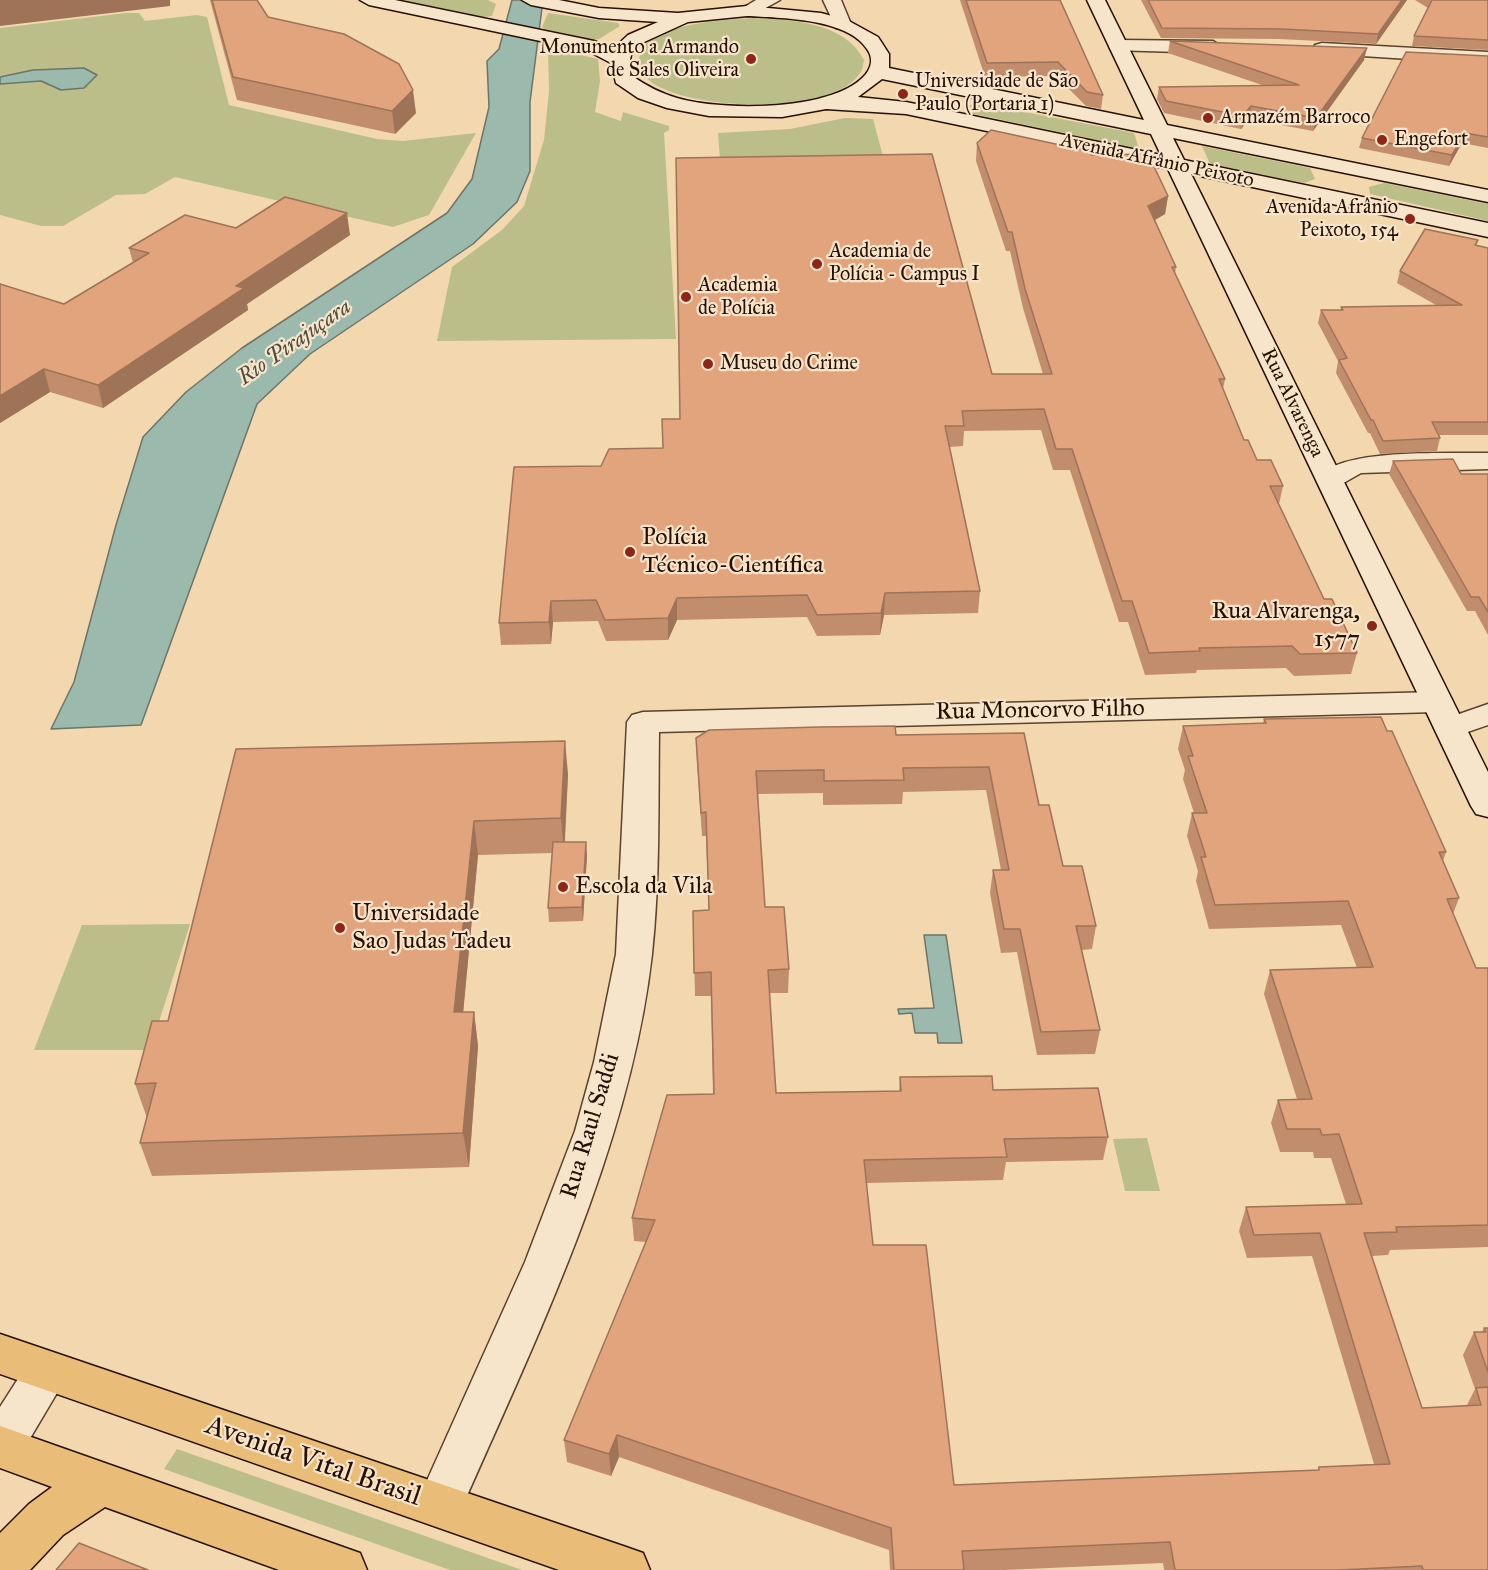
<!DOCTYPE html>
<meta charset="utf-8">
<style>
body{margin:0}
canvas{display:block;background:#f2d7af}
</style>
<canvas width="1488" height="1570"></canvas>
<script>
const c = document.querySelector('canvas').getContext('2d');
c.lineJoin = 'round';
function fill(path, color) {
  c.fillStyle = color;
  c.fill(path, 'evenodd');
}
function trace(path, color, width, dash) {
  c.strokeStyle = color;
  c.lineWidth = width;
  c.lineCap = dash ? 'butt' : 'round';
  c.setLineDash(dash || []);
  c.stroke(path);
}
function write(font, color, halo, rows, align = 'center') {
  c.font = font + ' "IM FELL Great Primer",serif';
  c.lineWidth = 4.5;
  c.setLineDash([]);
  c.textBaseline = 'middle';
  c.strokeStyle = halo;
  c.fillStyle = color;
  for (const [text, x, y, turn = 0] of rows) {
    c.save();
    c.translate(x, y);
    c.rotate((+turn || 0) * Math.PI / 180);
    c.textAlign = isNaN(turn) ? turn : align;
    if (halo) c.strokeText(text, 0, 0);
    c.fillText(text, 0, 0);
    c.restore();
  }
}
const green = new Path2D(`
 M400,0H488L496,4L492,16L483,17Z
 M126,13H139L145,21L197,15L207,17L229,105L377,139L403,141L476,133L429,215L393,227L175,177L145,194L116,195L63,226H41L0,215V28Z
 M548,13L618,23L620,26L599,39L592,40L544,29L542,27Z
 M751,18C790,20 844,21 864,60C863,64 863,70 860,73C834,116 686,111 650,81C646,78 642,71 639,67C639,63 639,56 640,53C653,23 724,20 751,18Z
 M553,49L598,59L600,81L595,112L621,121L623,112L669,126V130L664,133L676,339L437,341L452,267L502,230L524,206L544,140L549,91L548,51Z
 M978,103L1134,133L1139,149L970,113L967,106Z
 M845,118L873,119L887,171L721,173L718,133L790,129Z
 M1202,146L1310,168L1315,179L1304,183L1210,164Z
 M1384,183L1488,204V221L1370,194L1369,187Z
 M190,924L150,1050H34L82,925Z
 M1147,1138L1160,1191H1125L1113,1139Z
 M177,1449L522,1570H450L164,1469Z`);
const water = new Path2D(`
 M512,0H543L530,102V171L517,202L473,244L310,354L257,404L141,725L51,729L74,682L116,525L143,437L186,392L242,348L447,213L472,179L489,107L487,61L499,49Z
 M84,68L97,75L84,88L61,90L41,81L0,84V77L33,70Z
 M924,935H946L962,1043H938L937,1033H915L912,1013L899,1014L898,1009L934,1008Z`);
const minor = new Path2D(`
 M1118,40L1213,41L1222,47L1213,53L1111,50L1109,46L1111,42Z
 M1322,43L1488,52V64L1315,53L1313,49L1315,45Z
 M1488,453V469L1361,473L1340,485L1330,487L1320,485L1316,479C1339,447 1449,454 1488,453Z
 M1437,692L1448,695L1453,702L1448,709L1437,712L659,732C658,805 660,881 652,954C630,1150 534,1342 456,1521L439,1527L422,1521L416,1505L525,1262L575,1131L594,1062L616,954L627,722L632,715L643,712Z
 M1488,704V725L1450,738L1439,735L1434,728L1439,721Z`);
const tertiary = new Path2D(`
 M756,0H780L753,15H741L738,11Z
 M823,0H841L851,24L848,28H836Z
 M48,1351L64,1357L70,1371L16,1462L0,1468V1407L32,1357Z`);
const secondary = new Path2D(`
 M360,0H395L594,41L613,49L628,35L658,22L599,18L531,5L522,0H559L599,8L678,13L747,6L821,13L847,20L878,37L889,54V68L1144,120L1087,0H1105L1167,125L1488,190V202L1173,138L1184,160L1488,223V237L1191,174L1488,772V817L1476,814L1471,806L1168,169L906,114L826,109L782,117L709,116L667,108L638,98L616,83L611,63L588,51L369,5ZM747,16C780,18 847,18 867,49C873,57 872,66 866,74C835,112 720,111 677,98C660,93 647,86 632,76L630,60L632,50L642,43L688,22ZM882,79L1151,134L1161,155L906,102L858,97Z`);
const primary = new Path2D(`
 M0,1334L626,1547L643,1553L650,1570H559L0,1374Z
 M0,1426L343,1547L360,1553L367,1570H279L105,1507L63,1535L30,1570H0V1533L29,1504L52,1487L0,1468Z`);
const wall = new Path2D(`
 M210,0H257L268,17L416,113L395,134L237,100Z
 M960,0H1060L1103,95L1101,109L1086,106L1056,76L985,77Z
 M1141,0H1407L1376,44L1280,39L1161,38Z
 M1415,0H1488V50L1412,46L1414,36L1428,8Z
 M1170,41L1364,60L1313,131L1249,119L1241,129L1164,113L1157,99L1159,87L1262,85L1168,53Z
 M1488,56V148L1462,143L1449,166L1359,148L1362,138Z
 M977,143L1091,155L1168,196L1165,214L1155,220L1176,267L1175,274L1225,379L1223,389L1244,440L1257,460L1283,486L1279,504L1324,599L1357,653L1351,674L1294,676L1286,668L1197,670L1196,673L1145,675L1128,622H1119L1070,470H1053L1041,430L964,431L963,446L949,447L980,591L978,613L884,615L880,635L817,636L807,617L677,620L668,640L606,641L598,621L553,622L551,644L501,645L499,623L601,466L663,448L680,419L992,374H1043L1023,308L1010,251H1006L976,161Z
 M236,228L350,235L247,304L248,310L103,408L50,392L0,423V284L64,304L133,263L129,248Z
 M1478,240L1476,246L1488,248V435H1439L1440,438L1437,451L1380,454L1370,433H1368L1336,373L1338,361L1318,323L1321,310H1341V307L1436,305L1397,283L1400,271Z
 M1393,461L1461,474H1488V635L1475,611H1467L1389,474Z
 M1264,719L1387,731L1446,852L1443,861L1459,898L1453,914L1476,968H1488V1247L1390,1250L1388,1255L1372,1256L1422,1408L1467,1405L1475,1389L1463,1355L1474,1332H1482L1484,1328H1488V1570H1164L1163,1563L1004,1570H890L889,1550L619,1457L611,1476L567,1462L564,1440L646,1242L634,1241L632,1218L713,1094L711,996H695L693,911L709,910L706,836H702L697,762L696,738L1024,733L1039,805L1063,866L1096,926L1092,949L1082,950L1100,1030L1095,1054L1037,1055L1017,952L1001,953L990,893L993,870H1001L986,790L903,792L902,804L823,805V793L758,794L765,907L789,969L788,993H770L776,1093L899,1091L900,1077L993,1090L1108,1137L1103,1160L1006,1162L1003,1180L866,1183L873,1245L954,1485L1318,1470L1319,1467L1374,1464L1312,1256L1247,1258L1239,1231L1246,1207L1346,1204L1331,1158H1314L1313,1152H1280L1271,1123L1278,1100L1297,1099L1264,994L1270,970L1357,968L1341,925L1209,929L1196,881L1198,871L1187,836L1192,813H1194L1183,779L1185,770L1178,749L1183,726L1263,723Z
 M236,749L568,774L565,842L587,855L583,921L549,922L548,908L552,853L478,855L463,1012H474L478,1046L469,1167L152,1176L140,1143L147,1118L135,1084L168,1021Z`);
const shadedWall = new Path2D(`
 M0,0H170V6L0,26Z
 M1402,0H1407L1376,44L1378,34Z
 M1367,48L1364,60L1313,131L1316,118Z
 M413,90L416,113L395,134L392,111Z
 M1251,106L1249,119L1241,129L1243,116Z
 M1465,133L1462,143L1449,166L1452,155Z
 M1168,196L1165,214L1146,225L1148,206Z
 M347,213L350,235L247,304L248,310L103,408L98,385L236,286Z
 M44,369L50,392L0,423V396Z
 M885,593L884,615L880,635L881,613Z
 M677,598V620L668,640V618Z
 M551,601L553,622L551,644L549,622Z
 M565,741L568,774L564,852L561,818Z
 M474,821L478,855L460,1046L454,1012Z
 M586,842L587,855L583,921L582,907Z
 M474,1012L478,1046L469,1167L463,1133Z
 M617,1435L619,1457L611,1476L609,1454Z`);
const building = new Path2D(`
 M212,0H257L268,17L344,34L399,64L413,90L392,111L233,77Z
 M966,0H1060L1103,95L1087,92L1058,62L987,63Z
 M1148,0H1402L1378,34L1282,29L1162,28Z
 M1432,0H1488V40L1414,36Z
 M1170,41L1367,48L1316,118L1251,106L1243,116L1166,101L1159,87L1299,85Z
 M1406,52L1488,56V137L1465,133L1452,155L1362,138Z
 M991,130L1088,151L1091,155L1148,154L1168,196L1148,206L1176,267H1172L1225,379H1219L1244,440H1248L1257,460H1271L1283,486H1270L1324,599H1332L1357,653L1300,654L1292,646L1199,648L1200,651L1149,653L1132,601H1122L1072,449H1056L1044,409L962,411L964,426H945L980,591L885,593L881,613L817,615L807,595L677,598L668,618L605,620L596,600L551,601L549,622L499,623L514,467L601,466L609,449L663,448L662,419H680L676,158L932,154L992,374H1052L1025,289L1012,232H1008L977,143Z
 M285,197L347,213L236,286L244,288L98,385L44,369L0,396V284L64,304L149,253L129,248L185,215L236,228Z
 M1425,229L1478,240L1475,245L1488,248V422H1432L1440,438L1383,441L1373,420H1371L1339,360L1347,358L1321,310H1343L1341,307L1462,305L1400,271Z
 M1453,459L1461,474H1488V612L1479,597H1471L1393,461Z
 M1381,717L1387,731H1392L1446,852H1439L1459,898L1447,899L1476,968H1488V1225L1396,1227L1397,1232L1364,1233L1422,1408L1481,1405L1476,1388L1488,1387V1570H1423L1422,1566L1339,1570H1175L1170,1542L962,1551L964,1570H894L891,1528L617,1435L609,1454L564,1440L655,1220L632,1218L667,1095L714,1094L711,972L694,973L693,911L709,910L706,812L701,813L696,738L709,730L819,727L895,726L896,735L1024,733L1039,805H1049L1063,866H1082L1096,926H1076L1100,1030L1041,1032L1020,929H1004L993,870H1009L989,767L903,768L904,780L824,781V770L756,771L765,907H784L789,969L768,970L776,1093L901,1091L900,1077L992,1076L993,1090L1098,1088L1108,1137L1004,1139L1007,1157L864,1160L873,1245H926L954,1485L1319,1470V1467L1390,1464L1320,1233L1254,1235L1246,1207L1362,1204L1339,1134L1322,1135L1320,1129H1287L1278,1100L1312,1099L1270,970L1373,967L1348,901L1215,905L1201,857H1206L1192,813H1207L1188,756H1193L1183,726L1266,723L1264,719Z
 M565,741L561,818L474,821L454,1012H474L463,1133L140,1143L156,1083L135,1084L152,1021H168L236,749Z
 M553,842H586L582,907L548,908Z
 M1484,1328H1488V1372L1474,1332H1486Z
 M79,1543L148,1570H56Z`);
const markers = [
 [751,59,6,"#8f2418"],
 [903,94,6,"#8f2418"],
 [1208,118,6,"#8f2418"],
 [1382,140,6,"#8f2418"],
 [1410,219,6,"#8f2418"],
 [817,264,6,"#8f2418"],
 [686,297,6,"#8f2418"],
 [708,364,6,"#8f2418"],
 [630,552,6,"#8f2418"],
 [1372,626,6,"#8f2418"],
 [563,887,6,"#8f2418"],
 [340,928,6,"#8f2418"]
];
const farPoinames = [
 ["Monumento a Armando",739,48,"right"],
 ["de Sales Oliveira",739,71,"right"],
 ["Universidade de São",915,82],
 ["Paulo (Portaria 1)",915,105],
 ["Armazém Barroco",1220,118],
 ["Engefort",1394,140],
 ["Avenida Afrânio",1398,208,"right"],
 ["Peixoto, 154",1398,231,"right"],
 ["Academia de",829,252],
 ["Polícia - Campus I",829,275],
 ["Academia",698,286],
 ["de Polícia",698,309],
 ["Museu do Crime",720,364]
];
const farStreetnames = [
 ["Avenida Afrânio Peixoto",1157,161,12],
 ["Rua Alvarenga",1292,403,64]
];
const farWaternames = [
 ["Rio Pirajuçara",295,343,-35]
];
const poiNames = [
 ["Polícia",642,538],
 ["Técnico-Científica",642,566],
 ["Rua Alvarenga,",1360,612,"right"],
 ["1577",1360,640,"right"],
 ["Escola da Vila",575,887],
 ["Universidade",352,914],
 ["Sao Judas Tadeu",352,942]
];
const streetNames = [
 ["Rua Moncorvo Filho",1040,711,-1],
 ["Rua Raul Saddi",591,1126,-73]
];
const nearStreetnames = [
 ["Avenida Vital Brasil",313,1462,19]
];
fill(green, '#bcbe8a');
fill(water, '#9bb9ad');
trace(water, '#6d7569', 1.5);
trace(minor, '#5a422d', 3);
trace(tertiary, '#5a422d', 3);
trace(secondary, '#271002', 3);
trace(primary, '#271002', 3);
fill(minor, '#f7e5cb');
fill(tertiary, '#f7e5cb');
fill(secondary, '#f7e5cb');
fill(primary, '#e9bc78');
fill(wall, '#c28d6c');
fill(shadedWall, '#9e7358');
fill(building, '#e2a47d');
trace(building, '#9e7358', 1.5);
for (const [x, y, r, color] of markers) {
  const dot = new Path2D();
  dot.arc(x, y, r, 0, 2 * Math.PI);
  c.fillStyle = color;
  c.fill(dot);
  trace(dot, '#f7e5cb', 2);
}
write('20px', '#271002', '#f7e5cb', farPoinames, 'left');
write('20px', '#271002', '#f7e5cb', farStreetnames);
write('italic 22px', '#504b3e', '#f7e5cb', farWaternames);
write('24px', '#271002', '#f7e5cb', poiNames, 'left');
write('24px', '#271002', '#f7e5cb', streetNames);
write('28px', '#271002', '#f7e5cb', nearStreetnames);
</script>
